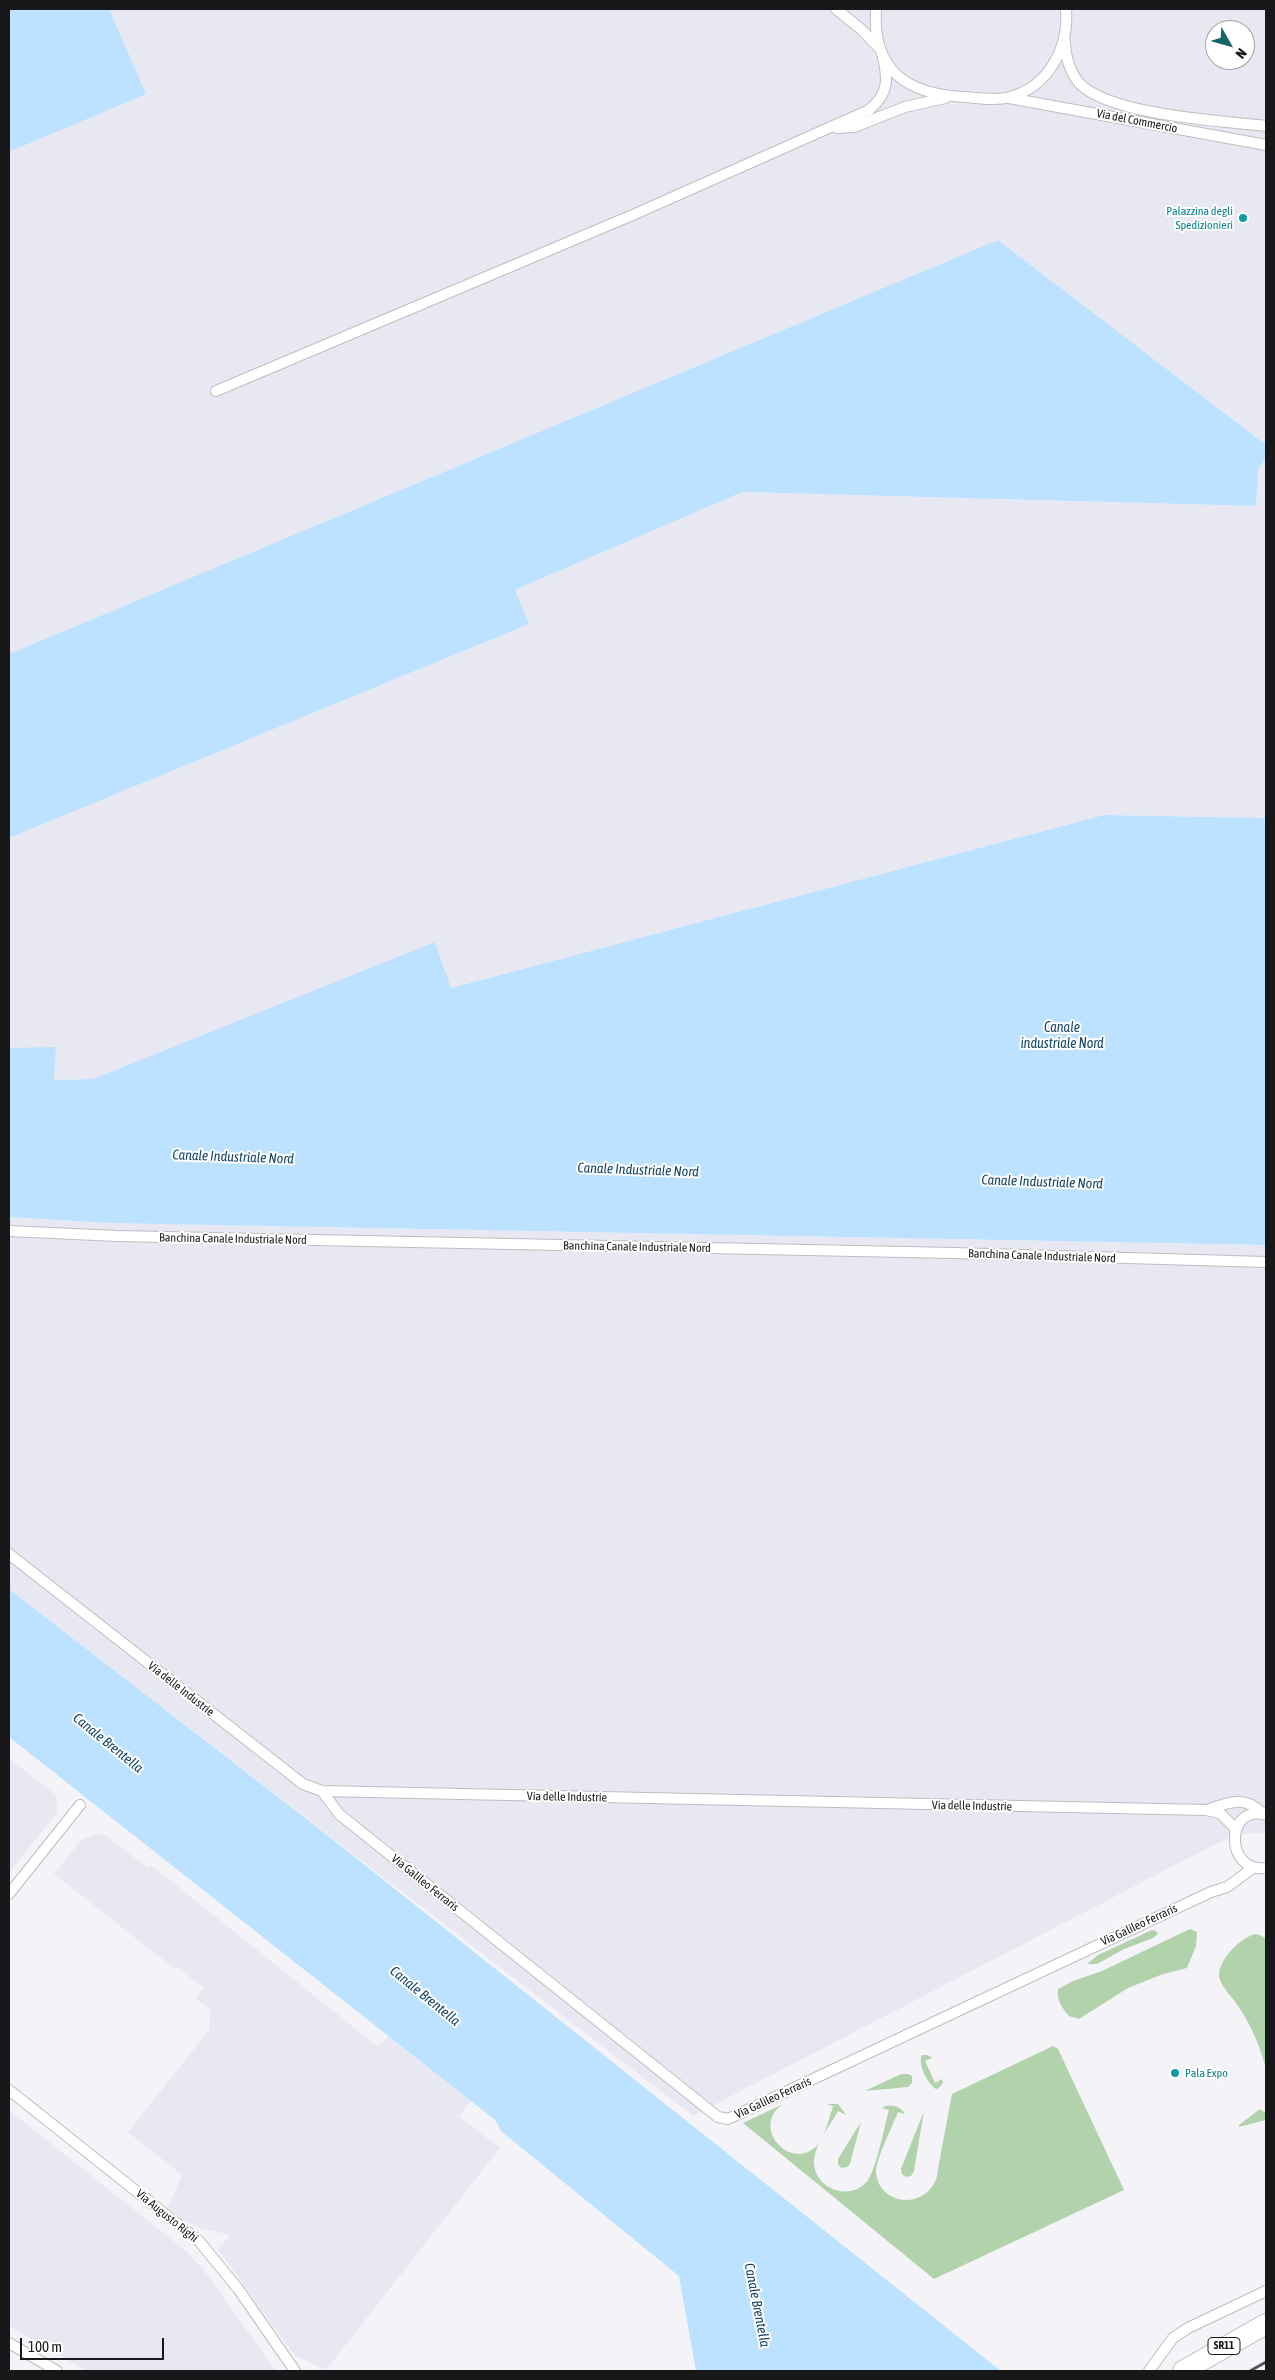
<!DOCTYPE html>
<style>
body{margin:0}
#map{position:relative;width:1275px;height:2380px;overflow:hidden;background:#f4f4f8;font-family:"Asap Condensed",sans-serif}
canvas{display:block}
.frame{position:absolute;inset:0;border:10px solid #18181a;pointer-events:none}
.north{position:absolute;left:1205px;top:20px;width:50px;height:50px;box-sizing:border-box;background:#fff;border:1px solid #a3a3a3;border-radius:50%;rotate:128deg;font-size:14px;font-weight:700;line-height:20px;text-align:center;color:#18181a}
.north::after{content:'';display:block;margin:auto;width:18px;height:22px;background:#166567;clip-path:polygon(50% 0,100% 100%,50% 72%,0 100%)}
.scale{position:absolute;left:20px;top:2338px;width:144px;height:22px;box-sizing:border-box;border:2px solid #18181a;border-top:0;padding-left:6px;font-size:15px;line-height:18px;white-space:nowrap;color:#18181a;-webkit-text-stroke:4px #fff;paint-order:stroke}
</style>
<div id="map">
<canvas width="1275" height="2380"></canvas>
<div class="frame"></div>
<div class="north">N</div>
<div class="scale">100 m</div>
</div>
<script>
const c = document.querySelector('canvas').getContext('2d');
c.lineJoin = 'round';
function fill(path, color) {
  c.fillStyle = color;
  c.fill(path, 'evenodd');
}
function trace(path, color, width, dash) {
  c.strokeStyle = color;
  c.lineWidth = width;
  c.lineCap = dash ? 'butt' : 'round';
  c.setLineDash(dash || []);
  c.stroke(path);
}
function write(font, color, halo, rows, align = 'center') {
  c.font = font + ' "Asap Condensed",sans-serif';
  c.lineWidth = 4;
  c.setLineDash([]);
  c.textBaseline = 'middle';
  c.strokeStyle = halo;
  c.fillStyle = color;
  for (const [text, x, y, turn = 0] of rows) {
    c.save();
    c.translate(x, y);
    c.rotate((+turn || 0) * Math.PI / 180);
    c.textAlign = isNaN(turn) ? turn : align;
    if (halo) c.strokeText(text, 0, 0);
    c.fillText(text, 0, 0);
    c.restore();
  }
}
const built = new Path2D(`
 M109,9H1266V445L998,240L9,654V152L145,94ZM1215,30H1245V60H1215Z
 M1266,457V818L1104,815L451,988L435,942L93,1079L54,1080L56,1048H9V838L529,624L515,590L742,492L1256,506L1258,470Z
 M9,1217L108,1223L1266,1245V1833L1235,1834L693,2116L9,1589Z
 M9,1758L56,1795L57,1813L9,1873Z
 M104,1834L148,1868L151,1865L378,2047L388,2036L471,2101L459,2116L500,2148L326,2370L294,2355L218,2249L230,2235L200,2228L185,2221L168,2207L182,2175L128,2132L209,2030L210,2010L196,1999L204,1988L177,1967L175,1969L54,1874L81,1840L93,1835Z
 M9,2110L186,2251L204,2270L276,2371H86L9,2326Z`);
const green = new Path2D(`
 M1190,1929L1197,1932L1196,1946L1187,1968L1163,1974L1128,1988L1079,2019L1069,2016C1063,2009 1056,2000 1058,1989L1073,1981L1102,1971Z
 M1152,1930L1156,1931L1158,1934L1153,1938L1124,1949L1097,1964H1087L1098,1955Z
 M1257,1934L1266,1938V2068C1260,2047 1252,2027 1240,2009C1235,2000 1224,1990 1220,1980C1214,1963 1242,1935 1257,1934Z
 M1053,2046L1058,2049L1124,2190L934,2279L743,2123L783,2104C748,2129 795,2175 819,2143C826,2133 829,2118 833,2106L826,2104H838L846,2115L838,2111C830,2126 814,2145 814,2163C815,2190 852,2202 868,2180C877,2166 884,2128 889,2110L882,2108C890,2103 900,2106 905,2114L898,2112C893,2125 877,2157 876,2170C876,2202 918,2211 934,2184C938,2177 938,2167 940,2158C944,2137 948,2115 952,2094Z
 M922,2055H928L932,2058L925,2061L935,2083L942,2079L943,2083L939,2088L936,2089C928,2084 917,2064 922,2055Z
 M901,2074H908L912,2076V2083L908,2087L865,2091Z
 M1260,2109L1266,2113V2120L1239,2127V2125Z
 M924,2111L914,2171L911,2176L906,2177L902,2174L901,2169Z
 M861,2122L850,2164L847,2167L841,2168L838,2164V2159Z`);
const water = new Path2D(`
 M9,9H109L146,94L9,152Z
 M998,240L1266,445V457L1258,470L1256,506L742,492L515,590L529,624L9,838V654Z
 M1104,815L1266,818V1245L108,1223L9,1217V1048L56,1047L54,1080L93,1079L435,942L451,988Z
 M9,1589L322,1831L1001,2371H696L679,2276L502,2132L495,2120L9,1737Z`);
const street = new Path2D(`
 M836,9L862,30L879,48
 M876,9C872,71 907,94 964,97C978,98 996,101 1010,97C1049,86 1069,48 1066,9
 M1065,41C1065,56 1070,73 1080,84C1111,115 1222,121 1266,126
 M1009,98L1266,145
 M837,128L854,127L905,107L945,98
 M216,391L635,214L869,110C890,93 888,77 882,53
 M9,1231L117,1236L954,1253L1266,1262
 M9,1554L303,1784L322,1791L1206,1810L1220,1813L1236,1829
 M322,1791L339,1814L718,2117L728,2119L1211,1892L1227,1887L1253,1868
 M1207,1810C1230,1802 1245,1795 1263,1814
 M1266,1815C1225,1803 1224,1873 1266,1868
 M9,1894L80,1805
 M9,2090L199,2241L239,2290L295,2371
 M9,2343L57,2371
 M1149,2371L1173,2338L1188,2328L1266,2291`);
const highway = new Path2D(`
 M1183,2371L1266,2324`);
const rail = new Path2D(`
 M1250,2371L1266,2362`);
const markers = [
 [1243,218,5,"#0f9aa8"],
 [1175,2073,5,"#0f9aa8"]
];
const shields = [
 [1224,2346,32]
];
const shieldNames = [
 ["SR11",1224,2346]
];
const streetNames = [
 ["Via del Commercio",1137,121,11],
 ["Banchina Canale Industriale Nord",233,1239,1],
 ["Banchina Canale Industriale Nord",637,1247,1],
 ["Banchina Canale Industriale Nord",1042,1256,2],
 ["Via delle Industrie",181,1689,38],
 ["Via delle Industrie",567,1797,1],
 ["Via delle Industrie",972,1806,1],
 ["Via Galileo Ferraris",425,1883,39],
 ["Via Galileo Ferraris",1139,1925,-25],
 ["Via Galileo Ferraris",773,2098,-25],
 ["Via Augusto Righi",167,2216,39]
];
const cultureNames = [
 ["Palazzina degli",1233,211],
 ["Spedizionieri",1233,225],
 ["Pala Expo",1185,2073,"left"]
];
const waterNames = [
 ["Canale",1062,1028],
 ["industriale Nord",1062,1044],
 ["Canale Industriale Nord",233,1157,2],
 ["Canale Industriale Nord",638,1170,2],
 ["Canale Industriale Nord",1042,1182,2],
 ["Canale Brentella",108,1743,39],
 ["Canale Brentella",425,1996,39],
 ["Canale Brentella",757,2305,79]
];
fill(built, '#e8e8f3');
fill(green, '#b1d2ab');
fill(water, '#bce2ff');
trace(street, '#bebec2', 12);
trace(highway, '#bebec2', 22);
trace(street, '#fff', 10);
trace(highway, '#fff', 20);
trace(rail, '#565659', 3);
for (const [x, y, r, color] of markers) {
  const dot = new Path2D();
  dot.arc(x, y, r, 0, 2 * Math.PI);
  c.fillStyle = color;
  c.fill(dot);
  trace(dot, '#fff', 2);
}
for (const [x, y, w] of shields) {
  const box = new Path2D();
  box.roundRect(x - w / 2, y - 8.5, w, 17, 4);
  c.fillStyle = '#fff';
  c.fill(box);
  trace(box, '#18181a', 1);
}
write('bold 11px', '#18181a', null, shieldNames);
write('12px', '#18181a', '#fff', streetNames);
write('12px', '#0d838f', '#fff', cultureNames, 'right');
write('italic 14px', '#144565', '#fff', waterNames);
</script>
